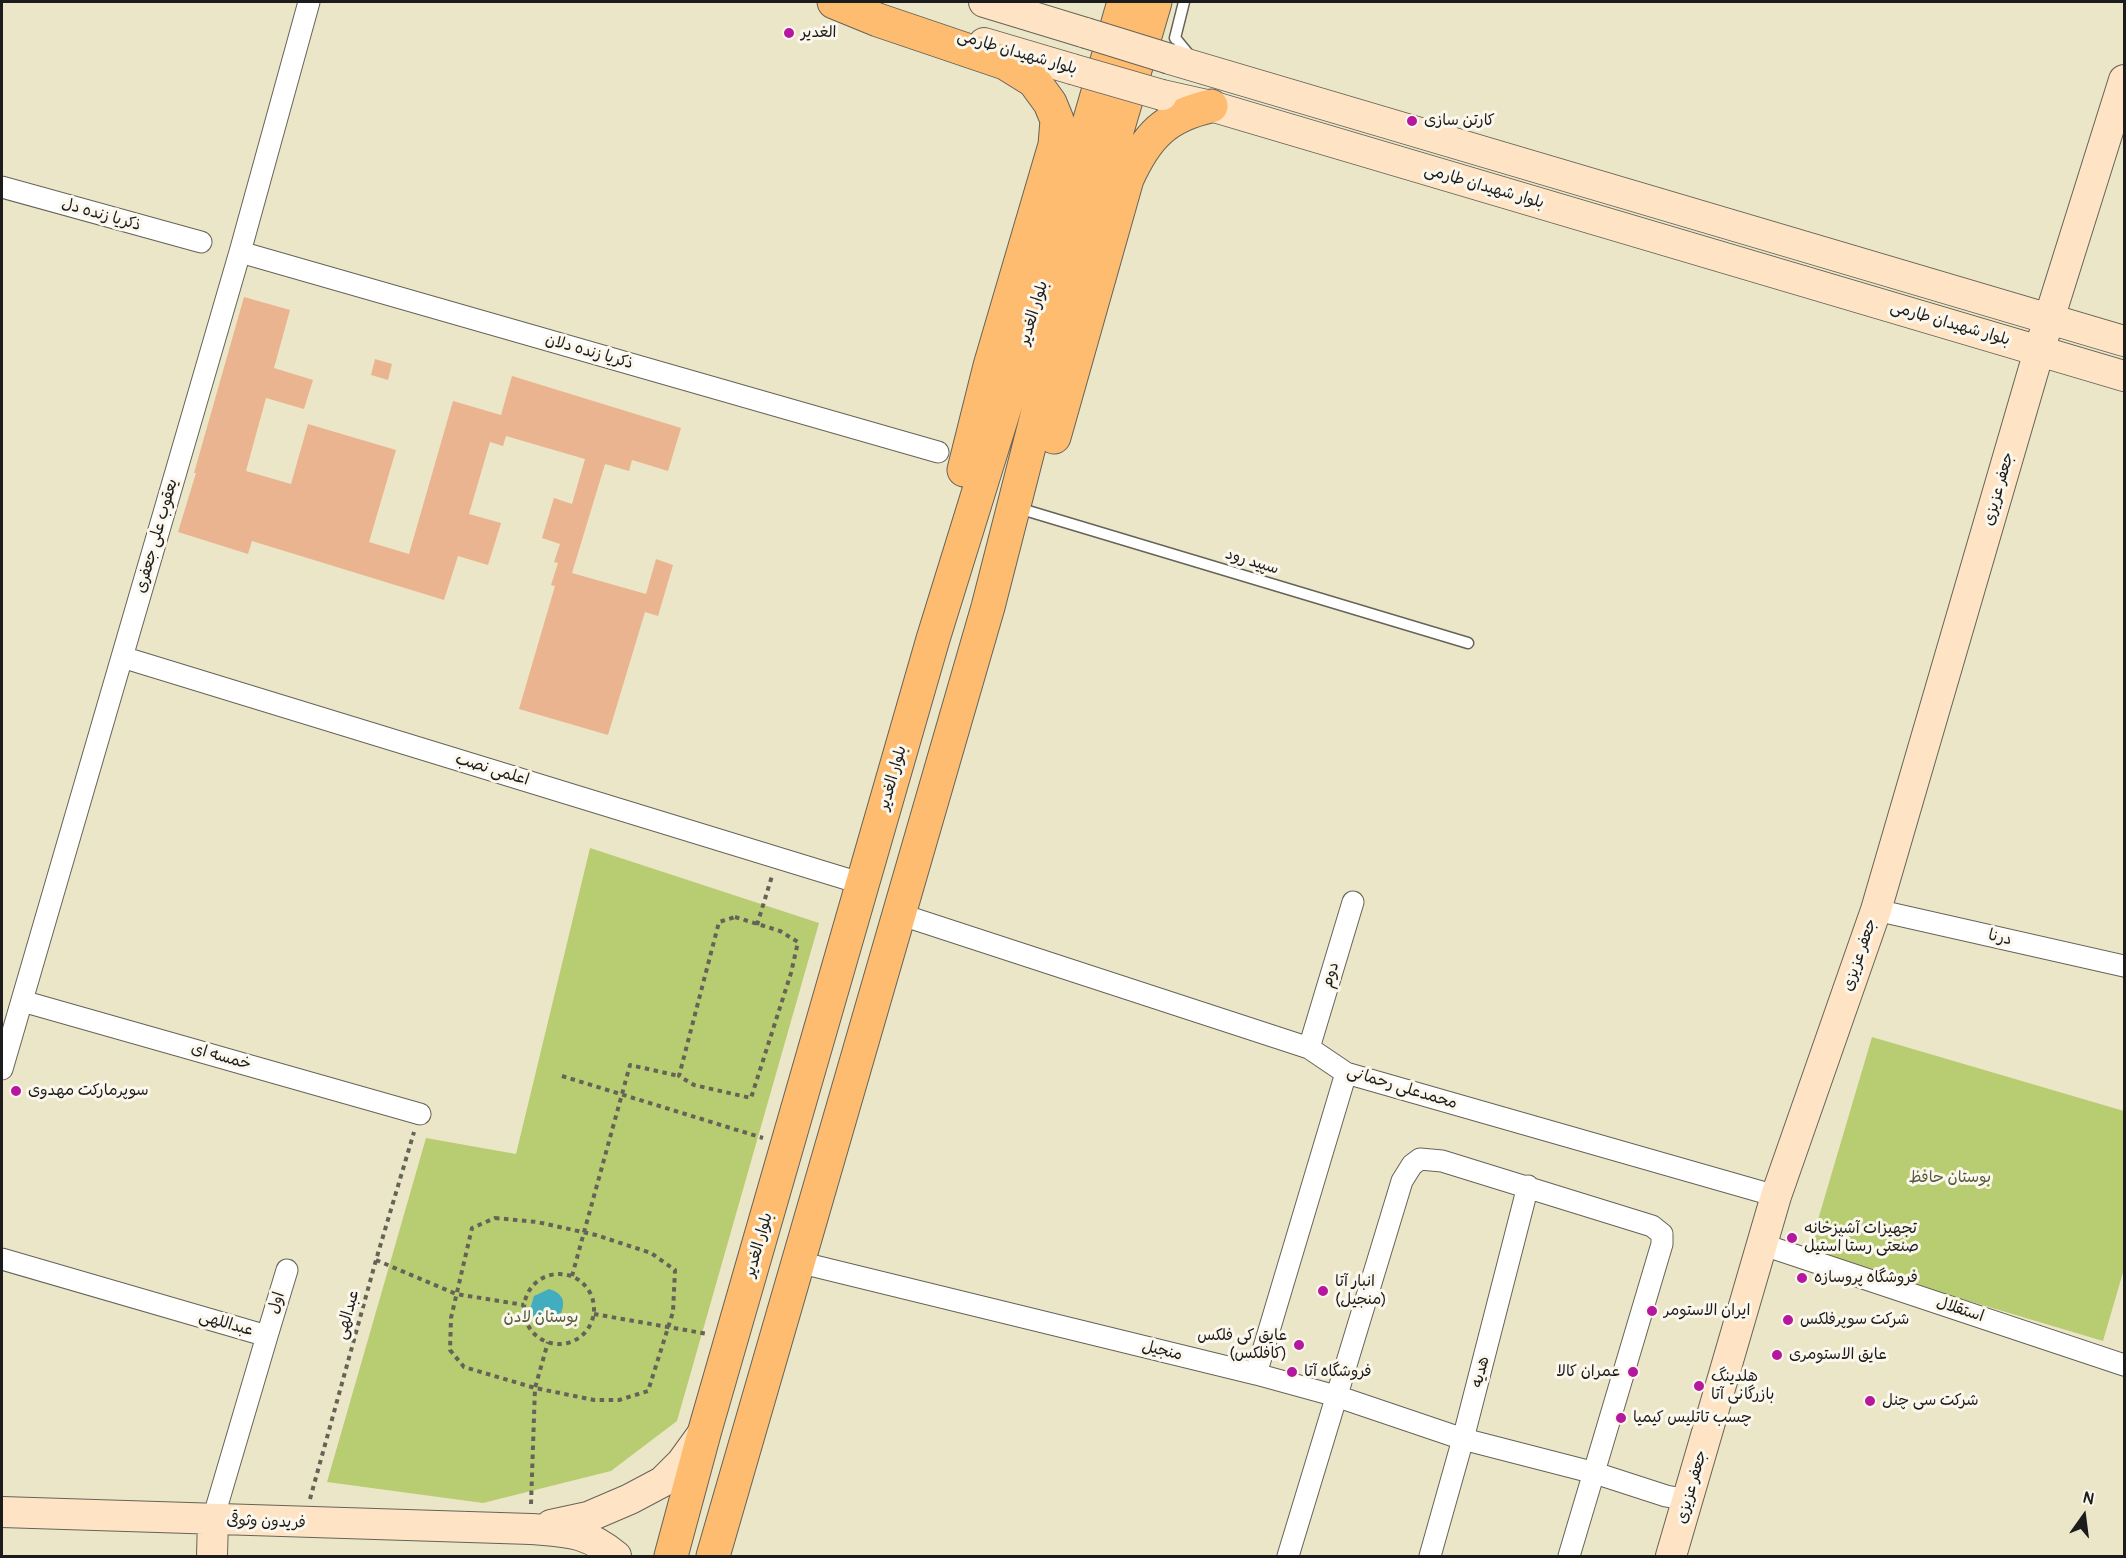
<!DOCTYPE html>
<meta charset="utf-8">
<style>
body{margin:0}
#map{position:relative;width:2126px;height:1558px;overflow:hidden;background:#ece6c8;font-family:Pangolin,sans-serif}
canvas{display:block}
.frame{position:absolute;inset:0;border:3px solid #1c1c1c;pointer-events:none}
.north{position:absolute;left:2054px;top:1486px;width:60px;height:60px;-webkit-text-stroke:4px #fbf7ec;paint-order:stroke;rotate:14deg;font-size:16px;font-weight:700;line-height:24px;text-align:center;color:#1c1c1c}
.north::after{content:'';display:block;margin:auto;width:21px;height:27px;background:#1c1c1c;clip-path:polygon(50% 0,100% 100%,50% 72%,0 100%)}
</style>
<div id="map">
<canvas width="2126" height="1558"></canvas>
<div class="frame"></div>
<div class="north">N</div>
</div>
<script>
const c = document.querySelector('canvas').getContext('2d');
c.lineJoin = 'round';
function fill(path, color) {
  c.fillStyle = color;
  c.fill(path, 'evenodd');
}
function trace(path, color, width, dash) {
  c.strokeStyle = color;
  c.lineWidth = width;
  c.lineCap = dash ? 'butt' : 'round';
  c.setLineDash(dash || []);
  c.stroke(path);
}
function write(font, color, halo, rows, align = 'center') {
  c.font = font + ' Pangolin,"Playpen Sans Arabic",sans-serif';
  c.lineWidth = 6;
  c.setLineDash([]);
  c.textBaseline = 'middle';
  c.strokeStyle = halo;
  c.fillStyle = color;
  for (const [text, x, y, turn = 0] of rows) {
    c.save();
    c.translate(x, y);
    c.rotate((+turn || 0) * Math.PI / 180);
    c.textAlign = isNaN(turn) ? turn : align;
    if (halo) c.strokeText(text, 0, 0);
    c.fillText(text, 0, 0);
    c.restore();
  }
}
const green = new Path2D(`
 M590,848L819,923L677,1421L611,1471L483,1503L327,1482L426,1138L516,1154Z
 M1872,1037L2124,1111V1269L2103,1341L1821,1257L1812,1240Z`);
const water = new Path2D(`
 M549,1289C565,1294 566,1304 559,1317L542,1322L532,1316L531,1306L534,1296Z`);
const building = new Path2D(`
 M244,297L290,310L274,368L313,380L304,409L266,398L246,471L291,484L308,424L396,450L369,542L409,554L453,401L501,415L512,376L681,428L668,471L632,460L629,471L605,464L572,573L646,594L656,559L673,565L658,616L645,612L608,735L519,709L555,586L551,585L558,563L554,562L560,544L542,538L554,498L572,504L585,459L506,436L503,446L490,442L469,514L501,523L488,565L458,556L444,600L252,541L248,554L178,532L196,473H194Z
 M375,359L392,364L388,380L371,375Z`);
const path = new Path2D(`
 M735,917L780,931L798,942L791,973L751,1098L694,1085L679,1076L719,922Z
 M757,925L772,876
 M562,1076L763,1138
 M495,1218L537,1222L596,1235L651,1253L675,1270L673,1312L648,1391L619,1400H594L535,1388L464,1367L450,1350L451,1318L472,1228Z
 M376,1260L456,1294L524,1305
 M524 1309a35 35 0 1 1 70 0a35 35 0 1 1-70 0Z
 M572,1276L630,1065L679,1076
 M594,1314L708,1334
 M310,1499L376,1260L414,1132
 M531,1504L535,1388L548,1342`);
const lane = new Path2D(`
 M1184,2L1175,38L1189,55
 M1028,511L1468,643`);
const street = new Path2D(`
 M2,187L201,242
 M240,252L938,452
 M122,657L863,884
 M1876,910L2124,966
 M899,914L1309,1048L1346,1073L1776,1196
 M22,1001L420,1114
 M1309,1048L1353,902
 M2,1069L240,252L309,2
 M1761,1244L2124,1365
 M2,1259L267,1336L213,1519
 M798,1262L1256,1374L1346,1073
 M267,1336L287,1270
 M1256,1374L1336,1396L1463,1439L1595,1473L1666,1496L1688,1500
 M1288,1556L1402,1181L1412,1165L1420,1159L1442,1161L1652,1226L1662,1234V1244L1569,1556
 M1430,1556L1463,1439L1528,1186`);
const secondary = new Path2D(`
 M984,2L1086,33
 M984,43L1072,69
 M1170,59L2124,341
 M1162,95L1211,106L2124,376
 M2,1512L531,1529C567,1532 586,1531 616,1556
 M551,1525L588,1517L630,1499L662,1482L682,1462L703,1433
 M212,1556L213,1519
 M1671,1556L1776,1196L1876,910L2039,351L2124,80`);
const primary = new Path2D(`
 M834,2L878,20L1005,63L1034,81L1050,103L1057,120L1055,145L990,366L964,470
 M1054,437L1127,179C1146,137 1165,116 1211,106
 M671,1556L705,1430L933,639L1035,310L1124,2
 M713,1556L988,607L1064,310L1155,2`);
const secondaryBridge = new Path2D(`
 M1086,33L1170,59
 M1072,69L1162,95`);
const markers = [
 [789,33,6,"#b5179e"],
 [1412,121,6,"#b5179e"],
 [16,1091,6,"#b5179e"],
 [1792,1238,6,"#b5179e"],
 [1802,1278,6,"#b5179e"],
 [1323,1291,6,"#b5179e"],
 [1652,1311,6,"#b5179e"],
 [1788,1320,6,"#b5179e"],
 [1299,1345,6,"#b5179e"],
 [1777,1355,6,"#b5179e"],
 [1292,1372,6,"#b5179e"],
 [1633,1372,6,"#b5179e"],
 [1699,1386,6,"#b5179e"],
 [1870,1401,6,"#b5179e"],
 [1621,1418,6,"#b5179e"]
];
const poiNames = [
 ["الغدیر",801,33],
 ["کارتن سازی",1424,121],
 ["سوپرمارکت مهدوی",28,1091],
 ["تجهیزات آشپزخانه",1804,1229],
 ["صنعتی رستا استیل",1804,1247],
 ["فروشگاه پروسازه",1814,1278],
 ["انبار آتا",1335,1282],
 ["(منجیل)",1335,1300],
 ["ایران الاستومر",1664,1311],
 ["شرکت سوپرفلکس",1800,1320],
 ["عایق کی فلکس",1287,1336,"right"],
 ["(کافلکس)",1287,1354,"right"],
 ["عایق الاستومری",1789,1355],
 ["فروشگاه آتا",1304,1372],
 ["عمران کالا",1621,1372,"right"],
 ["هلدینگ",1711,1377],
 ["بازرگانی آتا",1711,1395],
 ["شرکت سی چنل",1882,1401],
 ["چسب تاتلیس کیمیا",1633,1418]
];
const streetNames = [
 ["بلوار شهیدان طارمی",1017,53,16],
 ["بلوار شهیدان طارمی",1484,187,16],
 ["ذکریا زنده دل",101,215,16],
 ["بلوار الغدیر",1034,313,-73],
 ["بلوار شهیدان طارمی",1950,324,16],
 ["ذکریا زنده دلان",589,352,16],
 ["جعفر عزیزی",1999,489,-74],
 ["یعقوب علی جعفری",157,536,-74],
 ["سپید رود",1252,562,17],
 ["اعلمی نصب",492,770,17],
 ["بلوار الغدیر",893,778,-74],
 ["درنا",2000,938,13],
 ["جعفر عزیزی",1860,955,-71],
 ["دوم",1331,975,-73],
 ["خمسه ای",221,1057,16],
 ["محمدعلی رحمانی",1402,1088,17],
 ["بلوار الغدیر",759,1245,-74],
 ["اول",277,1303,-73],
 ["استقلال",1960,1310,18],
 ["عبدالهی",348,1315,-75],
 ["عبداللهی",226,1324,16],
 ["منجیل",1162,1351,14],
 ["هدیه",1481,1372,-76],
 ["جعفر عزیزی",1692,1487,-74],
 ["فریدون وثوقی",266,1522,2]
];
const parkNames = [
 ["بوستان حافظ",1950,1178],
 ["بوستان لادن",541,1318]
];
fill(green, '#b8cd71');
fill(water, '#41adbf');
fill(building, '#e9b48f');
trace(lane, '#656358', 13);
trace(street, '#656358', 23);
trace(secondary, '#656358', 32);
trace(primary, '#656358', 35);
trace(path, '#656358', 4, [4.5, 4.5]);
trace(lane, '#fff', 10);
trace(street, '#fff', 21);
trace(secondary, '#fee4c5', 30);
trace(primary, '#fdbc6f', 33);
trace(secondaryBridge, '#656358', 32, []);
trace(secondaryBridge, '#fee4c5', 30);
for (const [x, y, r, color] of markers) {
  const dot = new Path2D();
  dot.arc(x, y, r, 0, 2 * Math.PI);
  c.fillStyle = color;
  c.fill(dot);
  trace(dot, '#fbf7ec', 2);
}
write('16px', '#1c1c1c', '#fbf7ec', poiNames, 'left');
write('16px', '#1c1c1c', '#fbf7ec', streetNames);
write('16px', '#535a3a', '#fbf7ec', parkNames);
</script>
